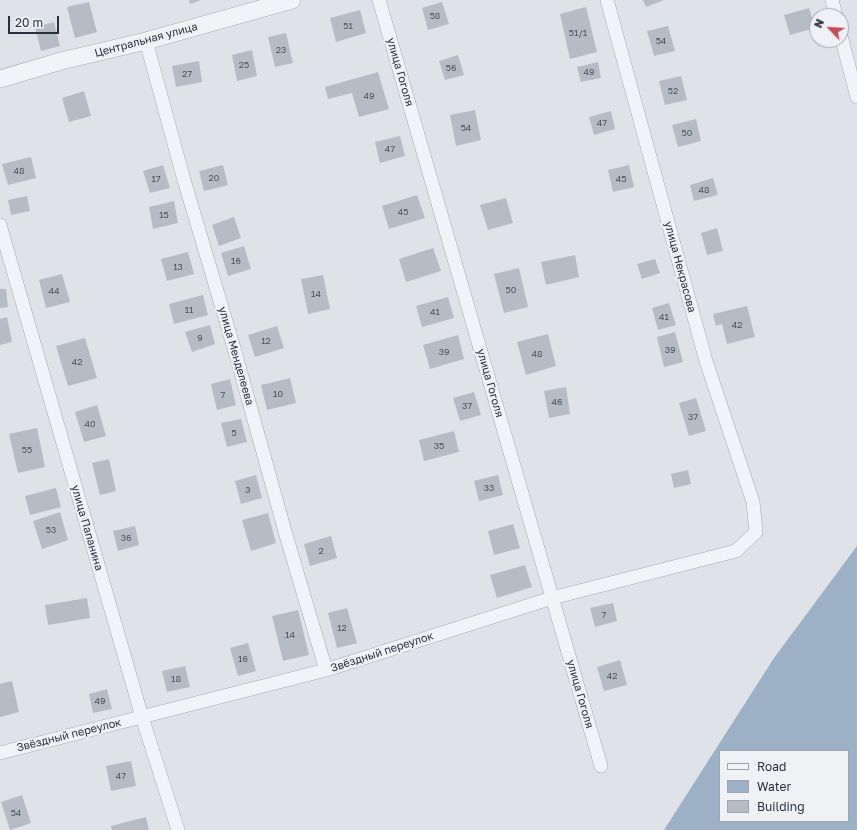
<!DOCTYPE html>
<meta charset="utf-8">
<style>
body{margin:0}
#map{position:relative;width:857px;height:830px;overflow:hidden;background:#dfe3e8;font-family:"Golos Text",sans-serif}
canvas{display:block}
.legend{position:absolute;left:719px;top:750px;width:130px;height:72px;box-sizing:border-box;background:#eff1f5;border:1px solid #a0a4ac;margin:0;padding:5px 7px;list-style:none;font-size:12px;color:#29313e}
.legend li{display:flex;align-items:center;gap:8px;height:20px}
.legend b{width:20px;border:1px solid #a0a4ac}
.north{position:absolute;left:809px;top:8px;width:40px;height:40px;box-sizing:border-box;background:#eff1f5;border:1px solid #a0a4ac;border-radius:50%;rotate:295deg;font-size:11px;font-weight:700;line-height:16px;text-align:center;color:#29313e}
.north::after{content:'';display:block;margin:auto;width:14px;height:18px;background:#c64b5d;clip-path:polygon(50% 0,100% 100%,50% 72%,0 100%)}
.scale{position:absolute;left:8px;top:16px;width:51px;height:18px;box-sizing:border-box;border:2px solid #29313e;border-top:0;padding-left:5px;font-size:12px;line-height:14px;white-space:nowrap;color:#29313e;-webkit-text-stroke:3px #eff1f5;paint-order:stroke}
</style>
<div id="map">
<canvas width="857" height="830"></canvas>
<ul class="legend">
<li><b style="height:5px;background:#f2f3f6"></b>Road</li>
<li><b style="height:11px;background:#9cb0c6"></b>Water</li>
<li><b style="height:11px;background:#b7bcc4"></b>Building</li>
</ul>
<div class="north">N</div>
<div class="scale">20 m</div>
</div>
<script>
const c = document.querySelector('canvas').getContext('2d');
c.lineJoin = 'round';
function fill(path, color) {
  c.fillStyle = color;
  c.fill(path, 'evenodd');
}
function trace(path, color, width, dash) {
  c.strokeStyle = color;
  c.lineWidth = width;
  c.lineCap = dash ? 'butt' : 'round';
  c.setLineDash(dash || []);
  c.stroke(path);
}
function write(font, color, halo, rows, align = 'center') {
  c.font = font + ' "Golos Text",sans-serif';
  c.lineWidth = 4;
  c.setLineDash([]);
  c.textBaseline = 'middle';
  c.strokeStyle = halo;
  c.fillStyle = color;
  for (const [text, x, y, turn = 0] of rows) {
    c.save();
    c.translate(x, y);
    c.rotate((+turn || 0) * Math.PI / 180);
    c.textAlign = isNaN(turn) ? turn : align;
    if (halo) c.strokeText(text, 0, 0);
    c.fillText(text, 0, 0);
    c.restore();
  }
}
const water = new Path2D(`
 M857,546V830H664L774,658ZM720,751H848V821H720Z`);
const building = new Path2D(`
 M189,0H201L190,4Z
 M643,0H664L646,7Z
 M89,2L97,32L75,38L67,7Z
 M442,2L449,24L428,30L422,8Z
 M586,7L597,52L570,59L560,14Z
 M809,8L815,28L790,35L784,15Z
 M360,10L366,33L336,42L330,18Z
 M54,22L60,46L41,51L35,27Z
 M668,26L675,51L654,56L647,31Z
 M286,33L293,63L275,67L268,37Z
 M252,50L257,76L237,81L232,55Z
 M458,55L464,75L445,80L439,61Z
 M199,61L202,82L176,87L172,66Z
 M598,62L601,78L581,82L577,67Z
 M378,72L389,109L359,117L352,93L328,99L325,87Z
 M681,76L687,100L665,105L659,81Z
 M84,91L91,116L69,122L62,98Z
 M475,110L481,140L456,146L450,115Z
 M611,111L615,129L594,135L589,117Z
 M696,119L701,141L678,147L672,125Z
 M400,136L405,156L380,163L375,142Z
 M31,157L36,178L8,185L2,164Z
 M163,165L170,188L150,193L143,171Z
 M223,165L228,185L204,191L199,171Z
 M629,165L634,187L613,192L608,170Z
 M713,178L718,195L694,201L690,185Z
 M417,195L425,218L389,229L382,206Z
 M27,196L30,211L11,215L8,200Z
 M506,198L513,223L488,230L480,205Z
 M174,201L178,223L153,229L149,207Z
 M234,217L241,238L219,246L212,225Z
 M717,228L723,251L707,255L701,233Z
 M244,246L251,269L228,276L221,253Z
 M433,248L441,271L406,282L399,259Z
 M188,252L194,274L167,281L161,259Z
 M575,255L579,277L546,285L541,262Z
 M655,259L660,273L642,279L637,264Z
 M519,268L528,307L504,313L494,274Z
 M62,274L70,302L46,308L39,280Z
 M323,275L330,309L308,314L301,279Z
 M0,289H6L8,307L0,308Z
 M203,295L208,315L174,324L169,304Z
 M448,297L454,318L422,327L416,306Z
 M669,303L676,325L658,330L652,308Z
 M747,306L755,337L727,344L722,324L716,326L713,314Z
 M7,317L12,342L0,345V319Z
 M210,325L215,344L192,352L185,332Z
 M277,326L284,348L255,357L248,335Z
 M675,332L683,362L664,367L657,337Z
 M548,334L556,366L526,375L517,342Z
 M458,335L464,359L430,369L423,345Z
 M85,338L97,378L68,386L56,346Z
 M290,378L296,403L267,410L261,385Z
 M230,379L236,405L217,410L211,384Z
 M566,387L570,414L549,418L544,391Z
 M474,392L481,415L460,421L453,398Z
 M696,398L706,431L689,436L679,403Z
 M97,405L106,436L84,442L75,412Z
 M241,419L247,442L227,447L221,423Z
 M37,428L45,467L18,473L9,434Z
 M454,431L459,452L424,461L419,440Z
 M109,459L116,491L100,495L92,463Z
 M688,470L691,484L674,488L671,474Z
 M256,475L262,498L241,504L235,481Z
 M498,475L503,495L479,501L474,481Z
 M56,488L61,507L30,515L25,496Z
 M60,512L68,540L42,549L33,521Z
 M268,513L276,543L251,551L242,520Z
 M513,524L520,548L494,555L488,531Z
 M135,526L139,545L118,551L113,531Z
 M331,536L337,558L310,566L304,544Z
 M525,565L532,587L497,598L490,575Z
 M87,598L90,618L48,625L45,605Z
 M613,603L617,621L595,627L590,608Z
 M347,608L357,643L337,648L328,613Z
 M298,610L309,655L283,661L272,616Z
 M248,643L256,671L238,676L230,648Z
 M620,660L627,685L604,691L597,667Z
 M185,666L190,687L167,692L162,671Z
 M12,681L19,712L0,717V684Z
 M107,689L112,709L93,713L89,694Z
 M131,761L136,786L111,791L106,766Z
 M22,795L31,823L10,830L1,802Z
 M146,817L149,830H112L111,826Z`);
const minor = new Path2D(`
 M379,0L601,766
 M832,0L836,16
 M841,36L857,97
 M146,41L184,180L234,348L286,535L326,670
 M0,225L142,717L178,830
 M0,753L326,670L552,598L736,551L756,532L753,502L706,361L607,0`);
const tertiary = new Path2D(`
 M0,79L61,61L146,41L292,0`);
const numberNames = [
 ["58",435,16],
 ["51",348,26],
 ["51/1",578,33],
 ["54",661,41],
 ["23",281,50],
 ["25",244,65],
 ["56",451,68],
 ["49",589,72],
 ["27",187,74],
 ["52",673,91],
 ["49",369,96],
 ["47",602,123],
 ["54",466,128],
 ["50",687,133],
 ["47",390,149],
 ["48",19,171],
 ["20",214,178],
 ["17",156,179],
 ["45",621,179],
 ["48",704,190],
 ["45",403,212],
 ["15",164,215],
 ["16",236,261],
 ["13",178,267],
 ["50",511,290],
 ["44",54,291],
 ["14",316,294],
 ["11",189,310],
 ["41",435,312],
 ["41",664,317],
 ["42",737,325],
 ["9",200,338],
 ["12",266,341],
 ["39",670,350],
 ["39",444,352],
 ["48",537,354],
 ["42",77,362],
 ["10",278,394],
 ["7",223,395],
 ["46",557,402],
 ["37",467,406],
 ["37",693,417],
 ["40",90,424],
 ["5",234,433],
 ["35",439,446],
 ["55",27,450],
 ["33",489,488],
 ["3",248,490],
 ["53",51,530],
 ["36",126,538],
 ["2",321,551],
 ["7",604,615],
 ["12",342,628],
 ["14",290,635],
 ["16",243,659],
 ["42",612,676],
 ["18",176,679],
 ["49",100,701],
 ["47",121,776],
 ["54",16,813]
];
const streetNames = [
 ["Центральная улица",146,40,-15],
 ["улица Гоголя",400,72,74],
 ["улица Некрасова",680,267,75],
 ["улица Менделеева",236,356,74],
 ["улица Гоголя",490,383,74],
 ["улица Папанина",87,528,74],
 ["Звёздный переулок",382,652,-18],
 ["улица Гоголя",580,694,74],
 ["Звёздный переулок",69,735,-14]
];
fill(water, '#9cb0c6');
fill(building, '#b7bcc4');
trace(minor, '#a5aab2', 14);
trace(tertiary, '#a5aab2', 18);
trace(minor, '#f2f3f6', 13);
trace(tertiary, '#f2f3f6', 17);
write('9px', '#4c5460', null, numberNames);
write('11px', '#29313e', '#eff1f5', streetNames);
</script>
